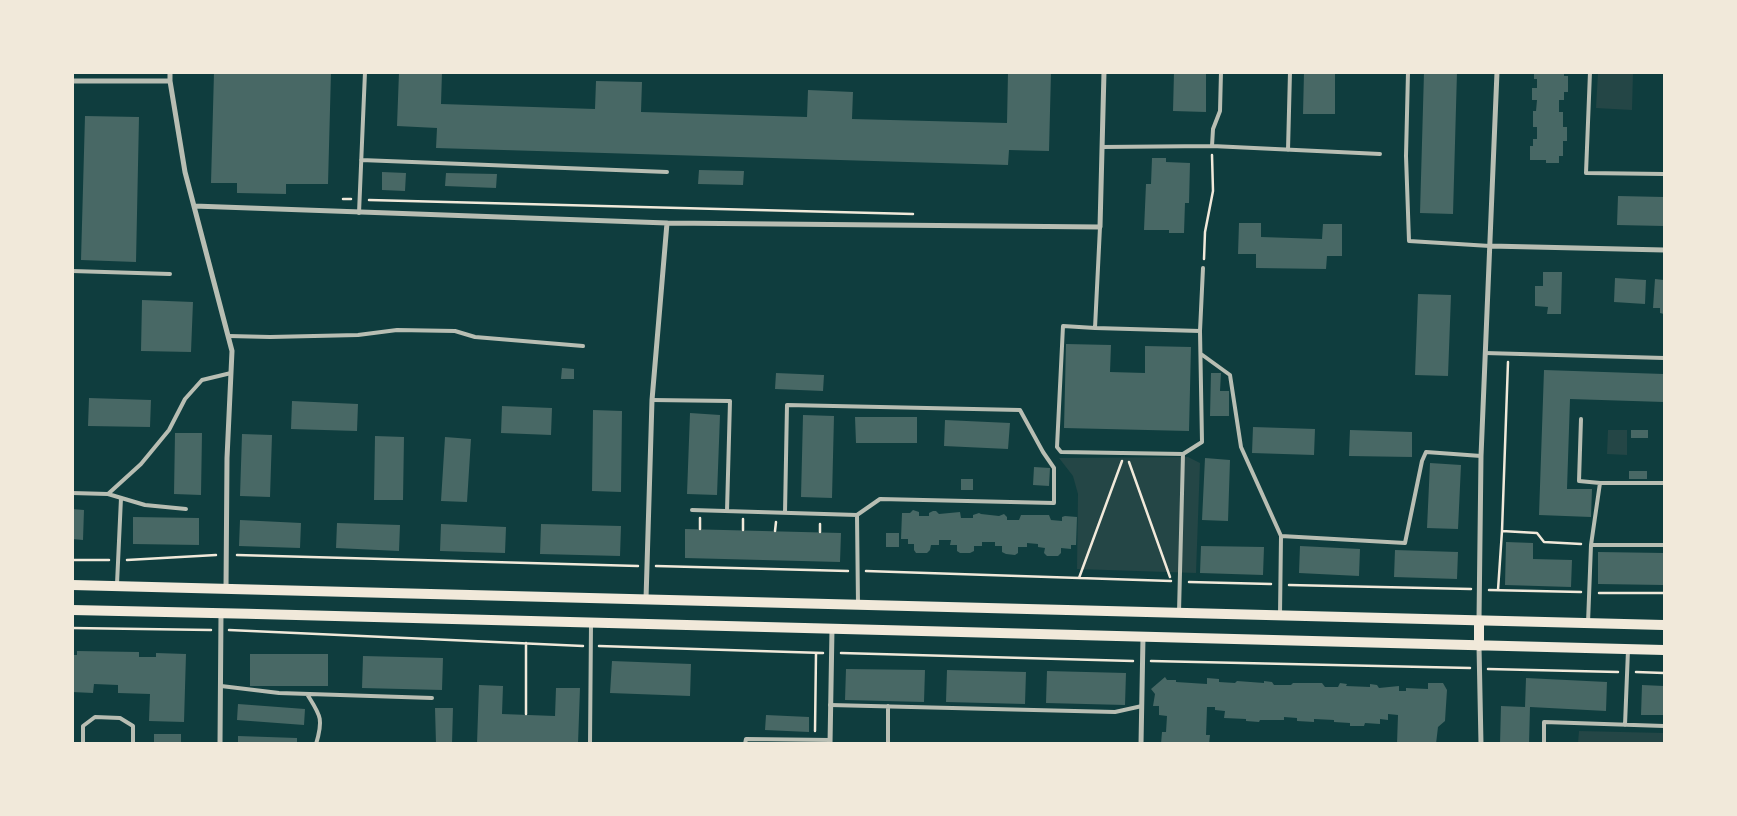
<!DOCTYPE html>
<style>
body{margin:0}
#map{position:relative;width:1737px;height:816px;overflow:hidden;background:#0f3d3e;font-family:Barlow,sans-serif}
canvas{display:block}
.frame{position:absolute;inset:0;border:74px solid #f1e9da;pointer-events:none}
</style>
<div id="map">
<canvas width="1737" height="816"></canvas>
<div class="frame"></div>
</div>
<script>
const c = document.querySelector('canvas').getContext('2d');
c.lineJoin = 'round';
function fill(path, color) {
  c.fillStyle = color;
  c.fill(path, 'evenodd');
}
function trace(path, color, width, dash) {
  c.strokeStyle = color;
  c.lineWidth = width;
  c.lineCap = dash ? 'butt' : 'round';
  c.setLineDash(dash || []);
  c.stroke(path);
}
const green = new Path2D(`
 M1598,73H1633L1632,110L1596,108Z
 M1608,430H1627V455L1607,454Z
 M1188,457L1200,463L1196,573L1077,569L1078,494L1073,476L1059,458Z
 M1579,731L1664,733V743H1578Z`);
const building = new Path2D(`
 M214,72H331L328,184H286V194L237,193V183H211Z
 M399,72H442L441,104L595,109L596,81L642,82L641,112L807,117L808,90L853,92L852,119L1007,123L1008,72H1051L1049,151L1009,150L1008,165L436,148L437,128L397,126Z
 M1174,72H1206V112L1173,111Z
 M1304,72H1335V114H1303Z
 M1424,72H1457L1453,214L1420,213Z
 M1534,72H1564V76H1568V92H1564V100H1559V112H1563V127H1567V141H1563V156H1559V163H1546V160H1530V146H1533V139H1537V127H1533V111H1536L1537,100H1532V88H1537V79H1534Z
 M85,116L139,117L136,262L81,260Z
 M1152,158H1166V162L1190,163L1189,203H1185L1184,233H1169V230H1144L1146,184H1151Z
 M699,170L744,171L743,185L698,184Z
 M382,172L406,173L405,191L382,190Z
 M446,173L497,174L496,188L445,186Z
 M1618,196L1664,197V226L1617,225Z
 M1239,223H1261V237L1322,239L1323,224H1342V256H1327L1326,269L1256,268V254H1238Z
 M1543,272H1562L1561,314H1547L1548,307L1535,306V286H1543Z
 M1615,278L1646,280L1645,304L1614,302Z
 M1655,279L1664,280V314L1660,313V308H1653Z
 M1418,294L1451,295L1448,376L1415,375Z
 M142,300L193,302L191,352L141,351Z
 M1066,344L1111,345L1110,372L1145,373V346L1191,347L1189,431L1064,428Z
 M562,368L574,369V379H561Z
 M1544,370L1664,374V402L1570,399L1567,489H1592L1591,517L1539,515Z
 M776,373L824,375L823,391L775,389Z
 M1211,373H1221L1220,391H1229V416H1210Z
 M89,398L151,400L150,427L88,426Z
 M292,401L358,404L357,431L291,429Z
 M502,406L552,408L551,435L501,433Z
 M593,410L622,411L621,492L592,491Z
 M690,413L720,415L717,495L687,494Z
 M803,415L834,416L832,498L801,497Z
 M855,417H917V443H856Z
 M945,420L1010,423L1008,449L944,446Z
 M1253,427L1315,429L1314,455L1252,453Z
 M1350,430L1412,432V457L1349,456Z
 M1631,430H1648V438H1631Z
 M175,433H202L201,495L174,494Z
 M242,434L272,435L270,497L240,496Z
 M375,436L404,437L403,500H374Z
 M445,437L471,439L467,502L441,501Z
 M1205,458L1230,460L1228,521L1202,520Z
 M1430,463L1461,465L1458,529L1427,528Z
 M1034,467L1050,468L1049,486L1033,485Z
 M1629,471H1647V479H1629Z
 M961,479H973V490H961Z
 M72,509L84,510L83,540L72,539Z
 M913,510L919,512V516H929V513L933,511H936L939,514L960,512L961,518H973V515L979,513L981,514L999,516L1004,514L1007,517V520H1019L1021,515H1049L1051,520L1062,521V517L1065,516L1077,517L1076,545H1071V549L1061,548V553L1058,556H1047L1044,553L1045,548L1038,547V544L1027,543V547H1018V553L1015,555L1006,554L1002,552V546H995V542H982V546H974V551L970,553H960L957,551V545H950L951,540H939V545H931L930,550L927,553H916L914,550V544H908V539H901L902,513H910Z
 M133,517L199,518V545L133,544Z
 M240,520L301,523L300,548L239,546Z
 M337,523L400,525L399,551L336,548Z
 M441,524L506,527L505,553L440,551Z
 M541,524L621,526L620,556L540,554Z
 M685,529L841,533L840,562L685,558Z
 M886,533H899V547H886Z
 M1506,542L1533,543V559L1572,560L1571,587L1505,585Z
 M1201,546L1264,547L1263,575L1200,573Z
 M1300,546L1360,549L1359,576L1299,573Z
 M1395,550L1458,552L1457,579L1394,577Z
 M1598,552L1664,553V585L1598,584Z
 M77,651L139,652V657H156V653L186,654L184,722L149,721L150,694L118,693V685L94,684L93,693L72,692V655H77Z
 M250,654H328V686H250Z
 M363,656L443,658L442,690L362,688Z
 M612,661L691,664L690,696L610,693Z
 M846,669L925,670L924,702L845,700Z
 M947,670L1026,672L1025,704L946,702Z
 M1047,671L1126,673L1125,705L1046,703Z
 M1165,677L1167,680H1176V682L1207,684V678L1219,679V682L1235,683L1237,681L1264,683V681L1272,682L1274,685H1291L1293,683H1322L1325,687H1338L1340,683L1347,684L1346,686L1370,687V684L1377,685L1379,688L1399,686V691H1406V688L1428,689V683H1443L1447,690L1445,721L1438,727L1436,744H1397L1398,715L1388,714V720L1380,719V724L1365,723L1364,726H1350V723L1334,722V720L1314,719V722L1297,721V718L1284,717V720H1260L1259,722L1246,721V719L1224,718L1225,711L1215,710V707H1207L1206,735H1210L1209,744H1161L1162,732H1166L1167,716L1159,715V706H1153L1155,694L1151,689Z
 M1526,678L1607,682L1606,711L1530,707L1529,744H1500L1501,706L1525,707Z
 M479,685L503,686L502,714L555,716L556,688H580L578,744H477Z
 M1642,685L1664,686V715H1641Z
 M238,704L305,709L304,725L237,720Z
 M435,708H453L452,744H436Z
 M766,715L809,717V732L765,730Z
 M154,734H181V744H154Z
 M238,736L297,738V744H238Z`);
const path = new Path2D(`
 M343,199H351
 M369,200L913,214
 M1204,259L1205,232L1213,191L1212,155
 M1129,462L1170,577
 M700,529V518
 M743,530V519
 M775,531L776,522
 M1502,531L1537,533L1544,542L1581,544
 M820,532V524
 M237,555L638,566
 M72,560H109
 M127,560L216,555
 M656,566L848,571
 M866,571L1171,581
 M1079,578L1122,461
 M1189,582L1271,584
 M1289,585L1471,589
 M1489,590L1581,592
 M1498,590L1502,531L1508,362
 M1599,593H1664
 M72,628L211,630
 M229,630L583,646
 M599,646L823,653
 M841,653L1133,661
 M1151,661L1470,668
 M1488,669L1618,672
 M1636,672L1664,673
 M526,714V643
 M815,731L816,653`);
const service = new Path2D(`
 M1408,72L1406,156L1409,241L1490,246
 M1590,72L1586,173L1664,174
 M1212,146L1213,129L1220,111L1221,72
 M1102,147L1212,146L1380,154
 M1288,150L1290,72
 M361,160L667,172
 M359,213L365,72
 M72,271L170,274
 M1095,328L1063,326L1057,447L1061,452L1183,454L1202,442L1200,331L1095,328L1100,227
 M1200,331L1203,268
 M229,336L270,337L358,335L397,330L455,331L475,337L583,346
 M1485,353L1664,358
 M1201,354L1230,375L1241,447L1281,536
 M652,400L730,401L727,511
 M1581,419L1579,481L1600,483L1591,545L1588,623
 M1600,483H1664
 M72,493L108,494L145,505L186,509
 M108,494L141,464L169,430L185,399L202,380L231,373
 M692,510L857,515L880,499L1054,503V468L1043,452L1020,410L787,405L785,513
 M857,515L858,604
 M1591,545H1664
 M117,584L121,498
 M1179,612L1183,454
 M1280,614L1281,536L1405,543L1422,461L1426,452L1481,456
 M221,686L279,693L432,698
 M307,694C320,715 324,718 316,744
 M830,705L1115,712L1142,706
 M1625,725L1628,650
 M83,744V726L95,717L120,718L133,726V744
 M590,744L591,624
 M745,744L746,739L830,740
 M888,744V706
 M1544,744V722L1664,726`);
const minor = new Path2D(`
 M170,72V81L185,172L232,351L227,458L226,589
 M72,81H170
 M194,206L667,223L1100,227L1104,72
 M1490,246L1664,250
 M646,599L652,400L667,223
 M1479,620L1481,456L1497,72
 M1479,646L1481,744
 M220,744L221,613
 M830,744L832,629
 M1141,744L1143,637`);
const secondary = new Path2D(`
 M72,585L1664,625
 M72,610C603,621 1134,638 1664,650
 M1479,621V646`);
fill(green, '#244646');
fill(building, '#486865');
trace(path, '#f1e9da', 2.5);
trace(service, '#b8beb3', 4);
trace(minor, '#b8beb3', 5);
trace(secondary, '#f1e9da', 10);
</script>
